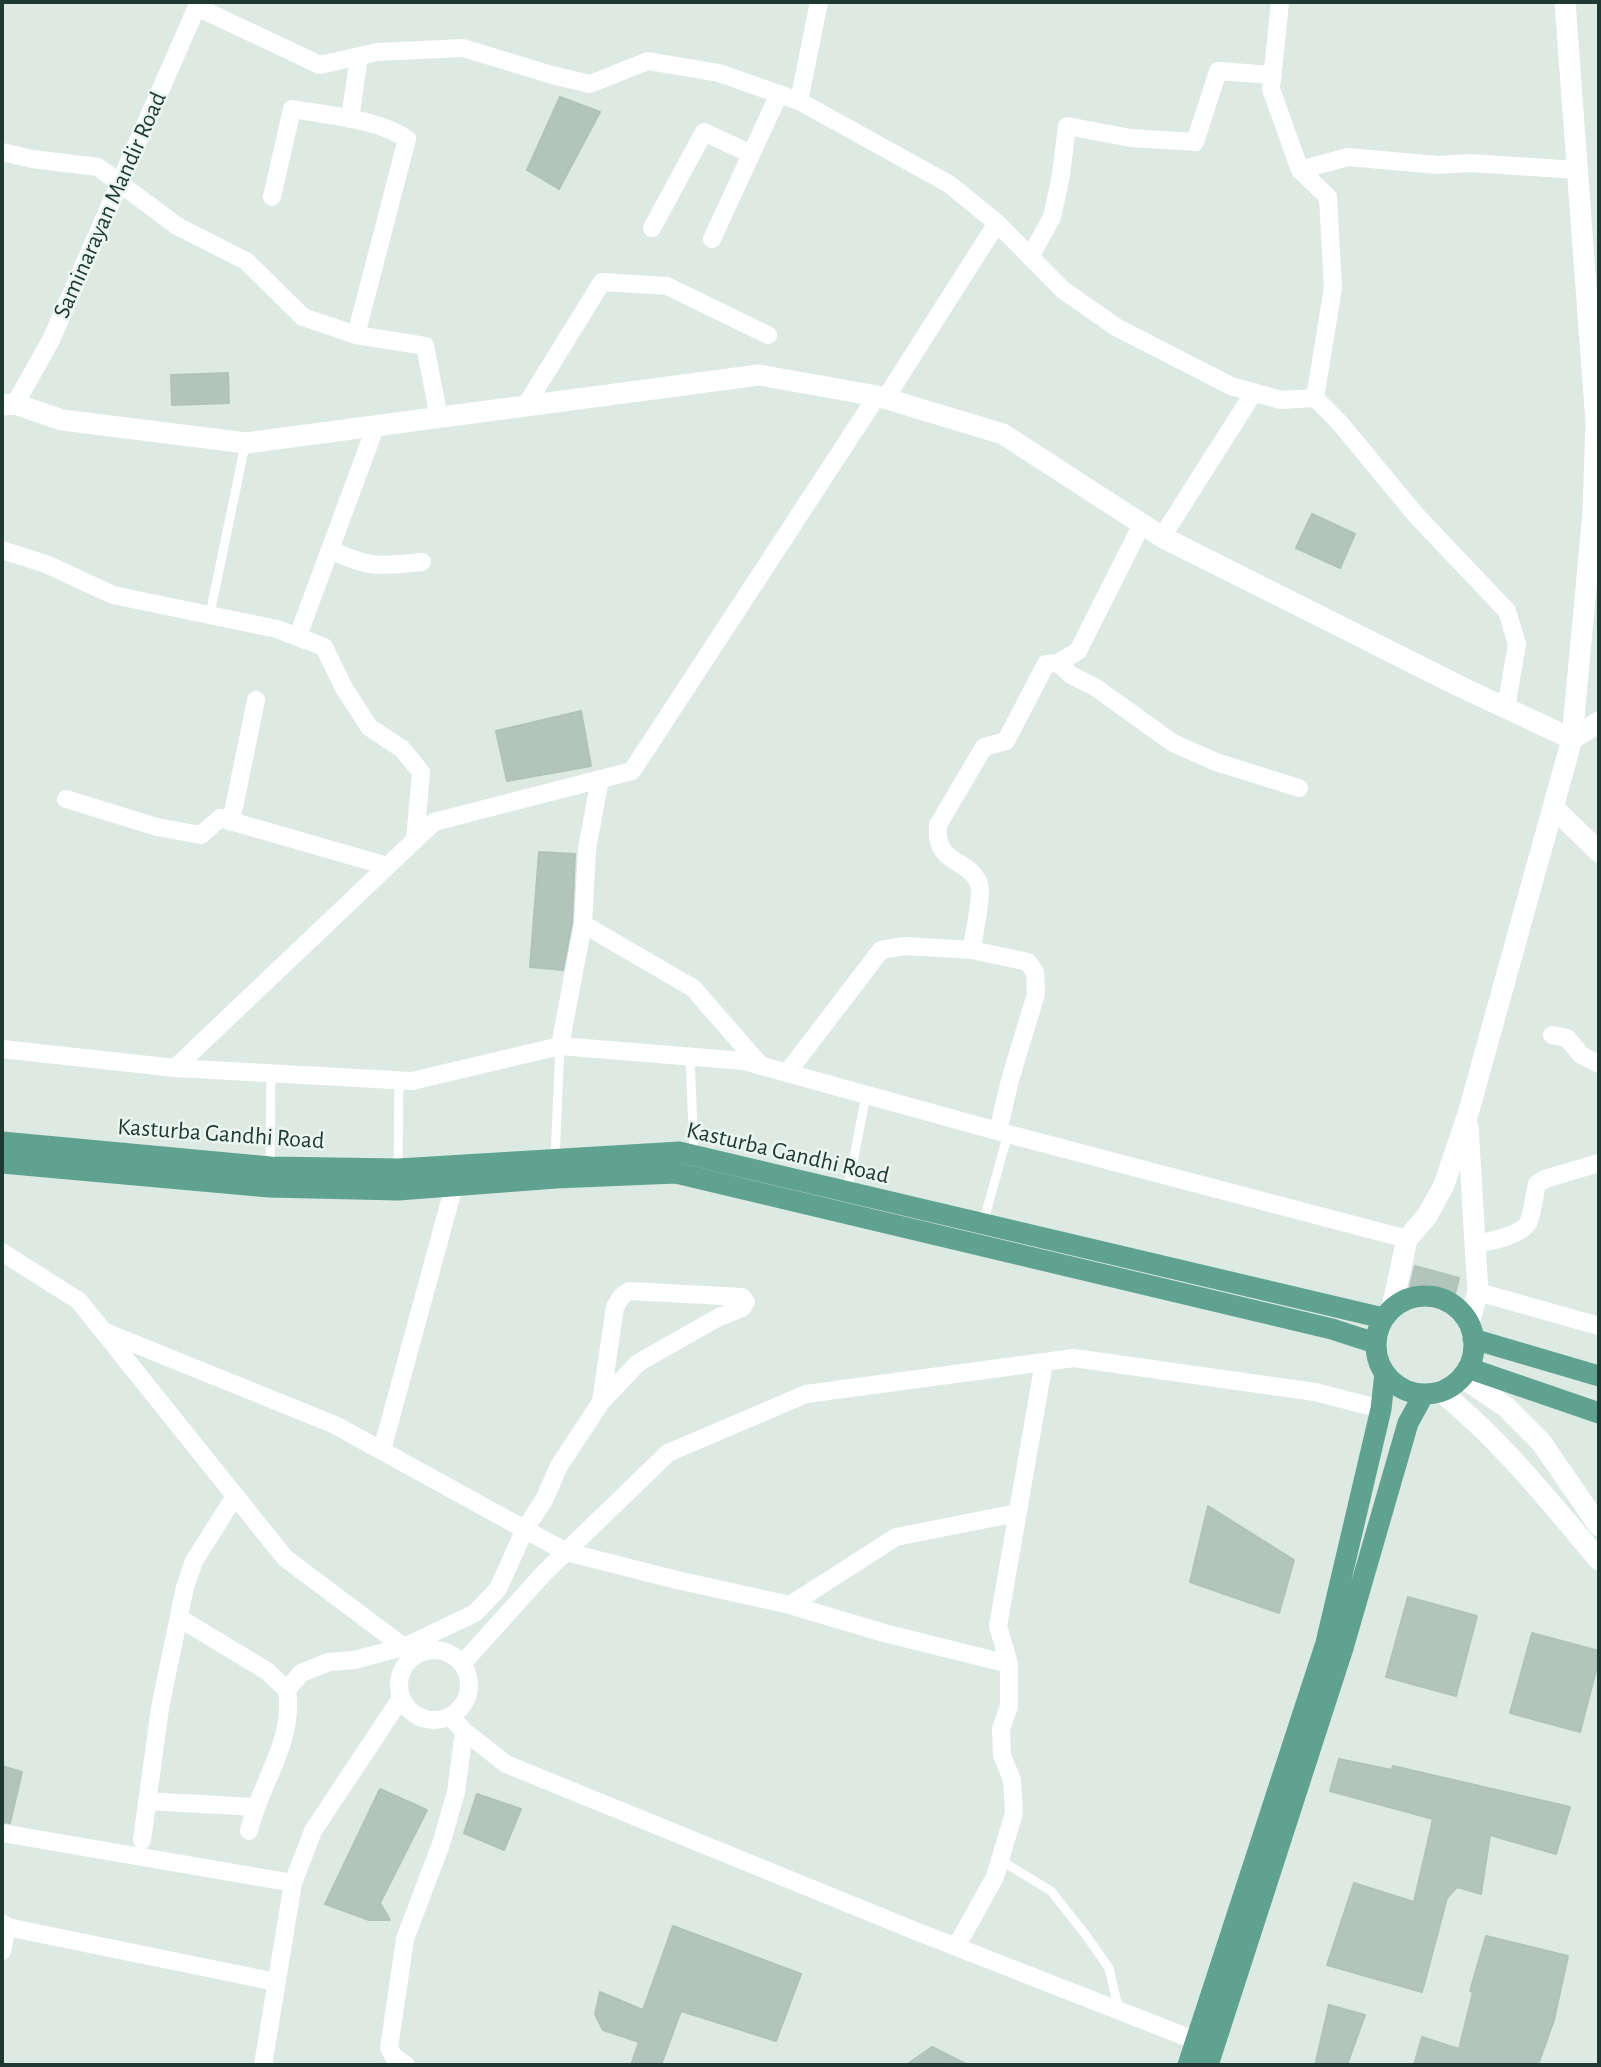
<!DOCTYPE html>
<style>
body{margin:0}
#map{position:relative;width:1601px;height:2067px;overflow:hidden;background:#dceae3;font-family:"Alegreya Sans",sans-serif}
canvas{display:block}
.frame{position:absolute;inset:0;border:4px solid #1e3931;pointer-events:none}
</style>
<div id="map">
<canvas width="1601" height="2067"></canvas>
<div class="frame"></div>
</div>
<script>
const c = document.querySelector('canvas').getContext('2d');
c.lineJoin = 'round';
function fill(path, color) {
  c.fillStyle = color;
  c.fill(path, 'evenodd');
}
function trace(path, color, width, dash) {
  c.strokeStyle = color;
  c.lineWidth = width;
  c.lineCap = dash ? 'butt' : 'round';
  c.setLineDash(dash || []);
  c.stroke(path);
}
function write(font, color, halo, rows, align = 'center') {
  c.font = font + ' "Alegreya Sans",sans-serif';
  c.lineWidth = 5;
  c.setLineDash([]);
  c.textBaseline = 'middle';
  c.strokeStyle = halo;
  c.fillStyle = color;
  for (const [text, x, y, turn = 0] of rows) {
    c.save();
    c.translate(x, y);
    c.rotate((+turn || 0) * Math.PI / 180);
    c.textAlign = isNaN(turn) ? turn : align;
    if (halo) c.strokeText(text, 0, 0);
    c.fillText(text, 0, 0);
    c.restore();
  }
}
const building = new Path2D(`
 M560,97L600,112L559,189L527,170Z
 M228,373L229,403L172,405L171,375Z
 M1312,514L1355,534L1340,568L1296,548Z
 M581,711L591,766L507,781L496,731Z
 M539,852L575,854L572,923L563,970L530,967Z
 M1415,1266L1459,1278L1454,1298L1410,1286Z
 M1208,1506L1294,1560L1279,1613L1190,1582Z
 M1408,1597L1477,1616L1456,1696L1386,1677Z
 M1532,1633L1599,1651V1659L1580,1732L1510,1713Z
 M1339,1759L1392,1770L1393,1766L1570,1807L1556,1854L1490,1835L1481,1894L1457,1887L1447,1898L1422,1992L1327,1965L1354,1883L1414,1902L1433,1819L1330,1791Z
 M2,1766L22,1772L10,1823L2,1822Z
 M380,1789L427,1810L380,1903L390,1920H369L325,1904Z
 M477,1794L521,1809L504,1850L464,1833Z
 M673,1926L801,1974L776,2041L681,2011L661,2065H631L639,2042L603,2030L595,2014L600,1992L643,2010Z
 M1486,1936L1568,1956L1554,2020L1538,2065H1414L1422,2037L1459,2049L1473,1992L1470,1991Z
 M1329,2005L1365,2015L1347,2065H1315Z
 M932,2047L968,2065H906Z`);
const lane = new Path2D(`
 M210,614L245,445
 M690,1056L694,1156
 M555,1158L560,1046
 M270,1166L271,1073
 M398,1167L399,1081
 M847,1193L866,1095
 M983,1223L1008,1134
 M1000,1860L1051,1891L1085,1934L1109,1968L1119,2011`);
const street = new Path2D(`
 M1280,2L1271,89L1300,170L1328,197L1333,288L1315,398
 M197,7L320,65L377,52L463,48L552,75L590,84L648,61L719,73L799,101L949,184L997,223L1063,290L1116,327L1231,386L1281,400L1315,398L1339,422L1415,514L1507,611L1517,644L1506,708
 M799,101L819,2
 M350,119L359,56
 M2,152L32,159L98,167L177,226L246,261L303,317L356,335L425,346L439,417
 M1300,170L1348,157L1438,165L1470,163L1577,170
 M272,197L292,109C327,115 378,119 407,139L356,335
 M652,228L704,132L751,154
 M712,239L779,94
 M1030,257L1052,217L1061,175L1067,126L1131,138L1195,142L1218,71L1273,75
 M885,399L997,223
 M15,404L51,340L199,2
 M526,405L602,282L667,286L768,335
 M1162,537L1254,392
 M2,550L46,564L113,595L277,629L324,647L344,688L369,727L402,749L421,772L415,840
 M331,550C371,569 379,566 422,562
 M298,636L376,425
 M1058,663L1071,675L1095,687L1173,743L1216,762L1299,788
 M600,779L587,849L583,924L693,988L761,1066
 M66,799L157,827L201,835L220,818L387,866
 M231,822L256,700
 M1552,1035L1567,1038L1581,1055L1599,1064
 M560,1046L583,924
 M2,1049L175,1068L412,1081L560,1046L744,1061L1008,1134L1407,1239
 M175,1068L434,822L632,771L877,396
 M787,1073L881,950L905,946L972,950
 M998,1131L1010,1080L1036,994L1035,972L1028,962L972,950C973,936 983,895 979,884C970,858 934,866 938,825L984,747L1006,741L1046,664L1058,663L1078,651L1142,524
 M1476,1244C1489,1241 1521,1236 1528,1223C1533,1212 1534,1196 1537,1184L1545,1179L1599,1163
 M2,1252L79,1301L285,1558L409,1651
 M1478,1292L1599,1326
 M103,1331L335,1425L566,1552L677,1580L790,1605L884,1633L1009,1664
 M382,1450L454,1186
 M790,1605L896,1537L1017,1513
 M179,1618L267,1671L287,1690C295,1741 260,1783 249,1831
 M399 1685a35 35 0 1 1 70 0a35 35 0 1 1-70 0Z
 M462,1664L544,1573L668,1453L806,1394L1074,1358L1315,1392L1381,1409
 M287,1690L301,1673L329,1662L354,1660L404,1647L475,1613L498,1589L525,1529L544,1500L559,1466L601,1402L638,1363L719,1317L742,1308L746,1302L742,1297L629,1291L621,1297L615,1307L601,1402
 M450,1716L464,1731L506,1764L913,1930L1207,2045
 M147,1801L254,1807
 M2,1833L293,1883
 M142,1840L160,1708L185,1587L194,1561L235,1496
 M2,1923L7,1927L276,1982
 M956,1947L995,1877L1014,1813L1012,1780L1002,1755L1001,1729L1009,1706V1664L998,1626L1044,1362
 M2,1951L7,1927
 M263,2065L293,1883L313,1831L401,1698
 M406,2065L394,2057L389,2048L405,1939L441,1844L456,1792L464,1731`);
const secondary = new Path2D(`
 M2,405L15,404L62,420L246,443L759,375L877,396L1003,434L1162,537L1459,686L1572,739L1593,512L1596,423L1565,2
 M1554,808L1599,852
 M1468,1126L1478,1292L1469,1324
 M1392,1308L1407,1239L1427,1216L1444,1185L1468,1114L1572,739L1599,722
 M1462,1377L1506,1407L1541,1442L1599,1526
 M1440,1391C1501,1440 1549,1501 1599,1560`);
const primary = new Path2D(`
 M2,1142L270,1167L398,1169L679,1152L1383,1318
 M2,1163L269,1187L398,1190L556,1178L676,1173L1332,1329L1375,1343
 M1376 1345a49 49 0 1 1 98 0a49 49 0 1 1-98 0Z
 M1473,1339L1599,1376
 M1468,1368L1599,1413
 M1188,2065L1326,1643L1381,1409L1385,1373
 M1208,2065L1343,1648L1408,1423L1424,1394`);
const streetNames = [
 ["Saminarayan Mandir Road",110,205,-66],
 ["Kasturba Gandhi Road",221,1134,4],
 ["Kasturba Gandhi Road",788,1153,13]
];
fill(building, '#b2c4bc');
trace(building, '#afc3ba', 2);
trace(lane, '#fff', 9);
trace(street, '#fff', 18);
trace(secondary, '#fff', 21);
trace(primary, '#5ea28f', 21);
write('24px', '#1e3931', '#ecf6f1', streetNames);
</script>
